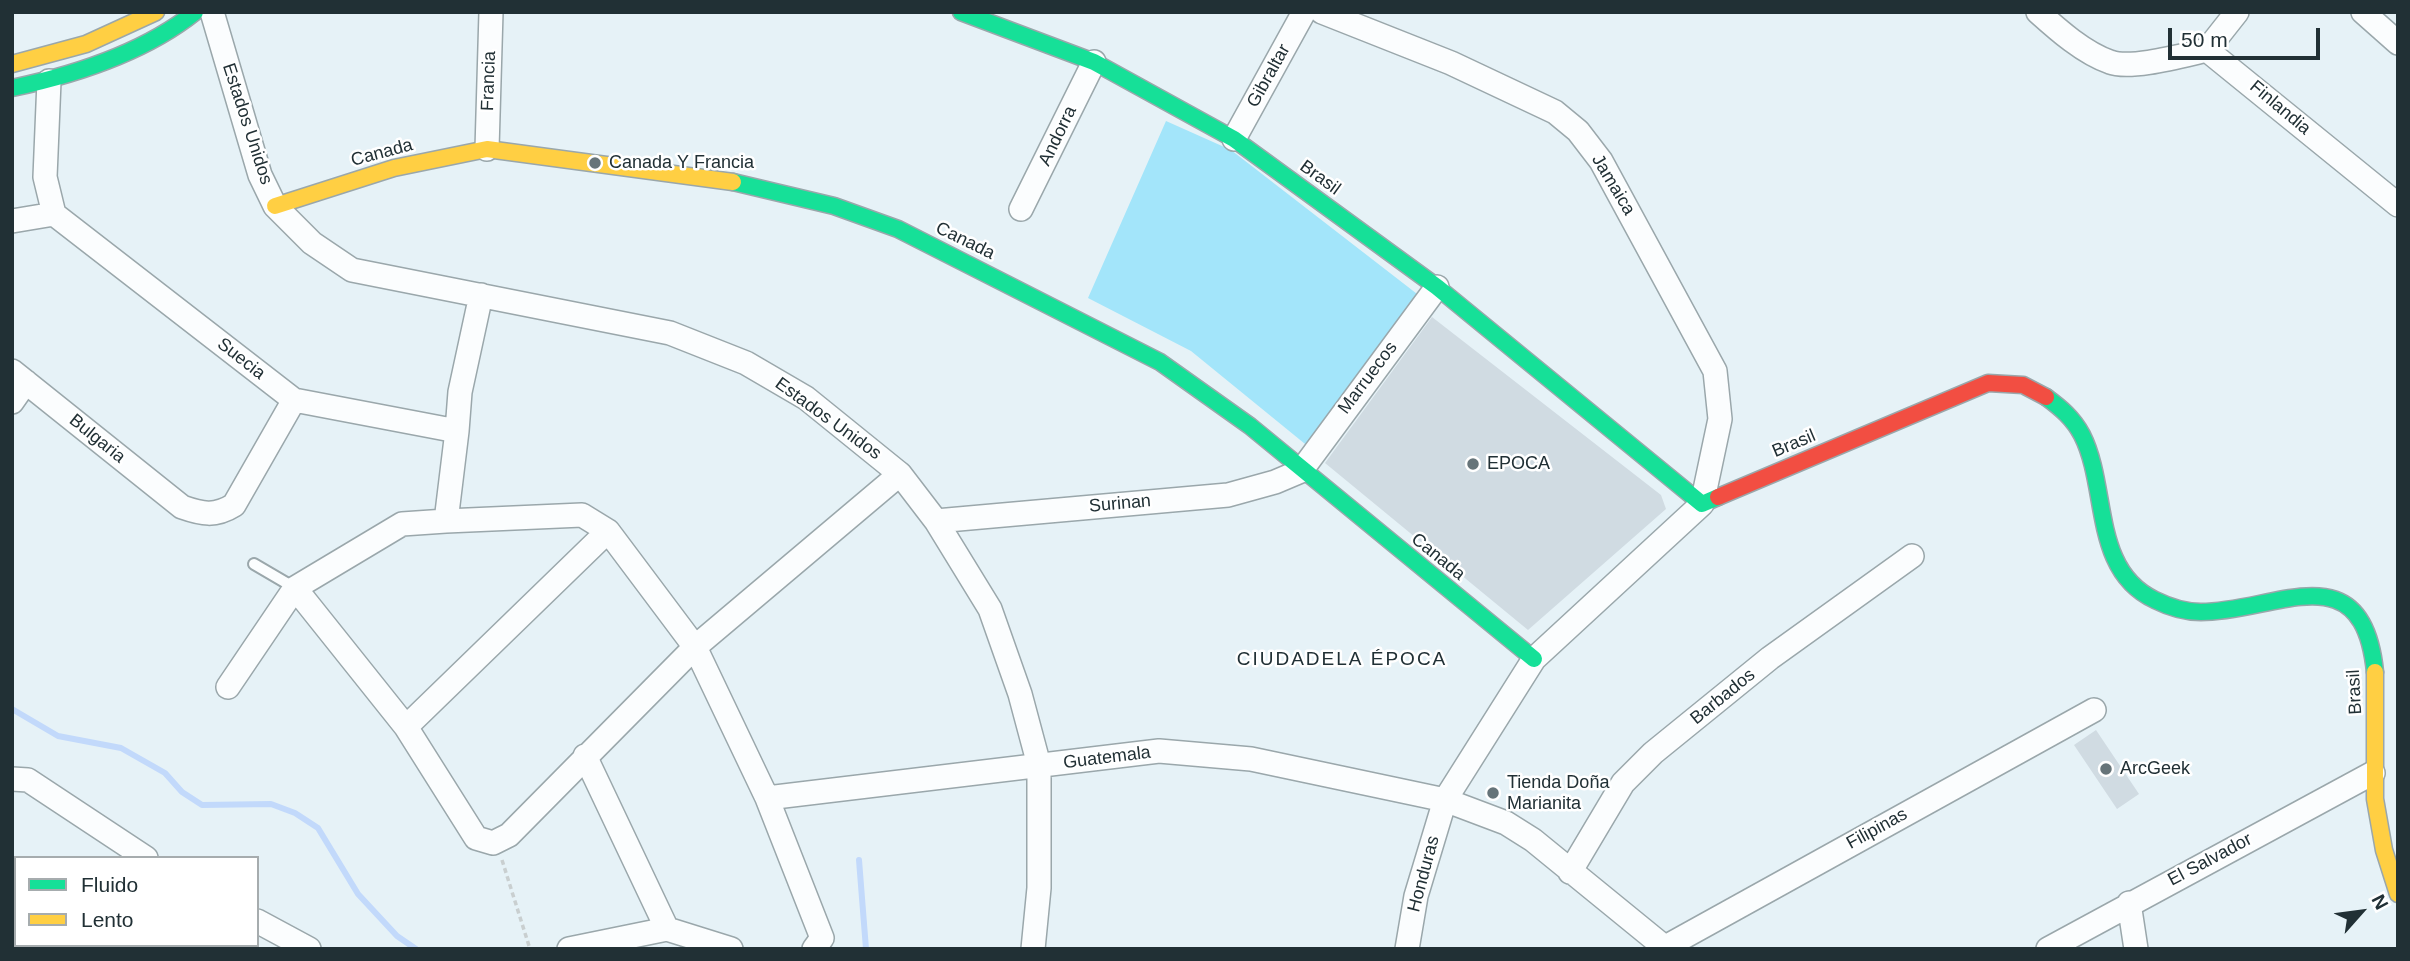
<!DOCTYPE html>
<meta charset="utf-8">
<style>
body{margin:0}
#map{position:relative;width:2410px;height:961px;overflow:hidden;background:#e6f2f7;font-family:Arial,sans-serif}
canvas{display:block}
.frame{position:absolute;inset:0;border:14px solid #213035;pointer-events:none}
.legend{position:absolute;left:14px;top:856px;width:245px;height:91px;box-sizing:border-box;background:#fff;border:2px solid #a6acae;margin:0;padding:9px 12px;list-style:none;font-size:21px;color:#213035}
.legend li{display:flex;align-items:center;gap:14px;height:35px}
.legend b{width:35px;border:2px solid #a6acae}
.north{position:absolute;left:2326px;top:877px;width:70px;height:70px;-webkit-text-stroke:5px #fff;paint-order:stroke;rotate:62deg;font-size:19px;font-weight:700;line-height:28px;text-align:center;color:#213035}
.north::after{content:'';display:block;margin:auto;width:24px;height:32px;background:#213035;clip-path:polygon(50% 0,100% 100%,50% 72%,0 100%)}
.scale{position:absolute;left:2168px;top:28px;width:152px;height:32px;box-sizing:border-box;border:4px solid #213035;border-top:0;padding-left:9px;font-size:21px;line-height:24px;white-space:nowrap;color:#213035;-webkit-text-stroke:5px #fff;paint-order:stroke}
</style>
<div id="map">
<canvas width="2410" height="961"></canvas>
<div class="frame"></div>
<ul class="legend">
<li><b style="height:9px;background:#16e098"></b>Fluido</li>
<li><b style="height:9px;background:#ffcf43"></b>Lento</li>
</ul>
<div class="north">N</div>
<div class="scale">50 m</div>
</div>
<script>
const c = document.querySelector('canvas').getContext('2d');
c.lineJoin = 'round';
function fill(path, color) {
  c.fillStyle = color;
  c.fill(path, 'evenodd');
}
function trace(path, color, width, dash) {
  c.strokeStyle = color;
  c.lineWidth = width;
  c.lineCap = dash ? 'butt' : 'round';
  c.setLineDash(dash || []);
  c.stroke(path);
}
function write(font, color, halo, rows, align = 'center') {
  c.font = font + ' Arial,sans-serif';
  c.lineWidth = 5;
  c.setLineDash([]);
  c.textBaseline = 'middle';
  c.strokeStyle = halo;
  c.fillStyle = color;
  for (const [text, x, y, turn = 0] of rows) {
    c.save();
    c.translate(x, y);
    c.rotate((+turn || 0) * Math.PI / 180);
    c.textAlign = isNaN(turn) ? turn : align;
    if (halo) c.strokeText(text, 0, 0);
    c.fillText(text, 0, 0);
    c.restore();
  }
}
const green = new Path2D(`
 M1166,121L1231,150L1421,297L1310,448L1191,351L1088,298Z`);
const stream = new Path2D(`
 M12,709L58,736L121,748L165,773L182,792L202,805L271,804L295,813L318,828L358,894L397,936L416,949
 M859,860L866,949`);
const building = new Path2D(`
 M1432,317L1661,495L1666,509L1528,630L1325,463Z
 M2096,730L2139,794L2117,809L2074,745Z`);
const path = new Path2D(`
 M502,860L530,949`);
const lane = new Path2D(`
 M254,564L295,588`);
const street = new Path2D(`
 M212,12L260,175L275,206L312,243L352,270L670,333L746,363L806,398L900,474L936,521L990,609L1020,694L1039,765V888L1033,949
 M1322,12L1451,63L1555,112L1578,131L1601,161L1715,371L1720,419L1702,504L1534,659L1445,800L1416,896L1407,949
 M2038,12C2058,30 2084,53 2110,62C2131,70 2184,55 2207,50L2398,205
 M2363,12L2398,43
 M2207,50L2237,12
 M49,81L45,177L54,214L294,400L457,431L460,392L481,295
 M1234,139L1304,12
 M487,149L491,12
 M1021,209L1094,62
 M12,221L54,214
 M12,371L182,507C202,514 215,517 234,505L294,400
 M12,402L26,382
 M457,431L446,521L582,515L608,531L695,647L767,798L822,938L814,949
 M936,521L1228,495L1275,482L1301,471L1437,287
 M295,588L406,727L476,838L493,843L509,835L695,647L900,474
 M228,687L295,588L402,524L446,521
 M406,727L608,531
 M585,756L667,929
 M12,779L28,780L146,858
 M767,798L1159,751L1251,759L1445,800L1506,823L1533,840L1663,946
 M1570,872L1623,783L1653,753L1770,658L1912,556
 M2129,903L2136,949
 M12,916L16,919
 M257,921L309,949
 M56,945L60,948
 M175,949V945
 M569,949L667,929L731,949
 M1662,949L2094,710
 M2048,949L2373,773`);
const fast = new Path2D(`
 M961,12L1094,62L1234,139L1437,287L1702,504L1718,497
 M12,88C74,75 145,52 195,12
 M733,182L834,206L898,229L1160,362L1250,426L1534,659
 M2046,397C2061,408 2073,418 2082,435C2109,488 2091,570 2155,600C2169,607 2185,612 2201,612C2276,612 2363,550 2375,672`);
const slow = new Path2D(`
 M12,64L86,44L156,12
 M275,206L394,168L487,149L733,182
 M2375,672V799L2384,850L2398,894`);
const jam = new Path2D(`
 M1718,497L1988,383L2023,385L2046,397`);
const markers = [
 [595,163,7,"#667479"],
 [1473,464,7,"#667479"],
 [2106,769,7,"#667479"],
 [1493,793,7,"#667479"]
];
const streetNames = [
 ["Gibraltar",1269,76,-61],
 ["Francia",489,81,-88],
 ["Finlandia",2280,108,40],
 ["Estados Unidos",247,124,72],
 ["Andorra",1058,136,-64],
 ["Canada",382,153,-15],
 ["Brasil",1320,178,36],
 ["Jamaica",1613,185,59],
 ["Canada",965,241,26],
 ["Suecia",241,359,38],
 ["Marruecos",1368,378,-53],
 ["Estados Unidos",828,419,36],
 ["Bulgaria",97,439,39],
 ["Brasil",1794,444,-23],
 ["Surinan",1120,504,-5],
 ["Canada",1438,557,39],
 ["Brasil",2355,692,-93],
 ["Barbados",1723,697,-39],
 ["Guatemala",1107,758,-7],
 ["Filipinas",1877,829,-29],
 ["El Salvador",2210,860,-28],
 ["Honduras",1424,874,-75]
];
const poiNames = [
 ["Canada Y Francia",609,163],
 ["EPOCA",1487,464],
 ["ArcGeek",2120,769],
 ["Tienda Doña",1507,783],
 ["Marianita",1507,804]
];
const neighbourhoodNames = [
 ["CIUDADELA ÉPOCA",1342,660]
];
fill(green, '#a3e5fa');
trace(stream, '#c2d9fb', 6);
fill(building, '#d0dbe2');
trace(lane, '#9aa7ab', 14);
trace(street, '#9aa7ab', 26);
trace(fast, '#9aa7ab', 19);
trace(slow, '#9aa7ab', 19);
trace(jam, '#9aa7ab', 19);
trace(path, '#c9cfd0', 3.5, [5, 3.5]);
trace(lane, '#fbfdfe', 10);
trace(street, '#fbfdfe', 23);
trace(fast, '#16e098', 16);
trace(slow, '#ffcf43', 16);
trace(jam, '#f24e42', 16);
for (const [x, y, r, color] of markers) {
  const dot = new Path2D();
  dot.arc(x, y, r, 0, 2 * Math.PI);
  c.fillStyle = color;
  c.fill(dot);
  trace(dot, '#fff', 2.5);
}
write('18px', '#213035', '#fff', streetNames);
write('18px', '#213035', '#fff', poiNames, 'left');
c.letterSpacing = '2px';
write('19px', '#213035', '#fff', neighbourhoodNames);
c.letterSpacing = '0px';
</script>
